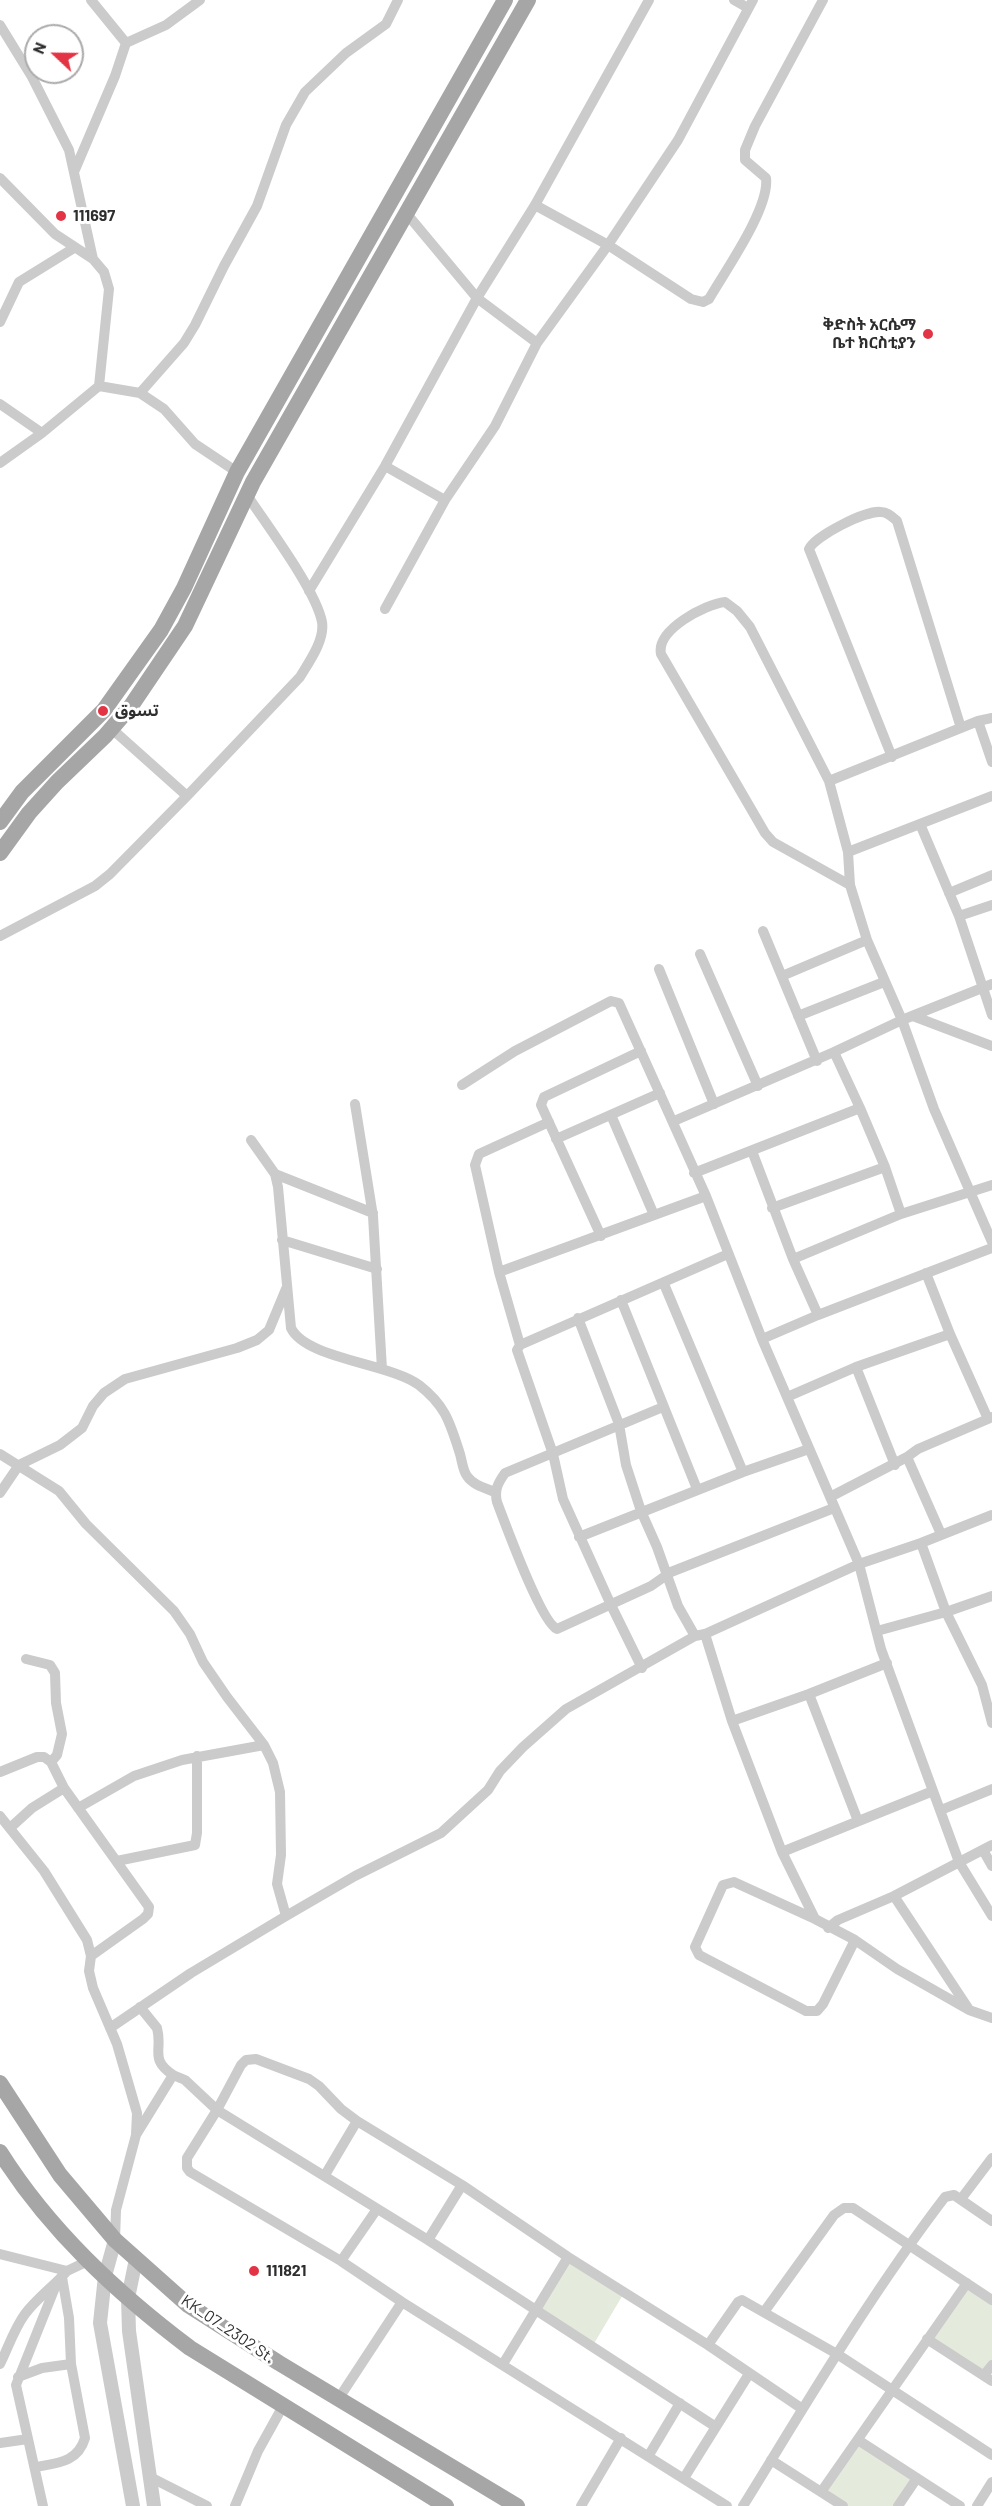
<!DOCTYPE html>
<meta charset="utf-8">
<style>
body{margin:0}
#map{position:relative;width:992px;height:2506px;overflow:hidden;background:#fff;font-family:Barlow,sans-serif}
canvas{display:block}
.north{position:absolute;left:24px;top:24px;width:60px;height:60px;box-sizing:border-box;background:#fff;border:2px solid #ababab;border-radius:50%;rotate:292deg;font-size:16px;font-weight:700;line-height:24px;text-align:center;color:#2e2e2e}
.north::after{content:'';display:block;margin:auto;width:21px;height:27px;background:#e23444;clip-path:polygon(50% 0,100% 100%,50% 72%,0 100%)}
</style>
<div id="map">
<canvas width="992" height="2506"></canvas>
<div class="north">N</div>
</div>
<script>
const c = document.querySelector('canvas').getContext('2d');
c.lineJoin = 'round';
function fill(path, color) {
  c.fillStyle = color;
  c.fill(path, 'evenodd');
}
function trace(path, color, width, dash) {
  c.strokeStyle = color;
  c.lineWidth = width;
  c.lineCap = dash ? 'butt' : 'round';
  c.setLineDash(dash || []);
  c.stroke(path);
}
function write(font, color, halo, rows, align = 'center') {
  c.font = font + ' Barlow,"Noto Sans Arabic","Noto Sans Ethiopic",sans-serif';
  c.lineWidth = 6;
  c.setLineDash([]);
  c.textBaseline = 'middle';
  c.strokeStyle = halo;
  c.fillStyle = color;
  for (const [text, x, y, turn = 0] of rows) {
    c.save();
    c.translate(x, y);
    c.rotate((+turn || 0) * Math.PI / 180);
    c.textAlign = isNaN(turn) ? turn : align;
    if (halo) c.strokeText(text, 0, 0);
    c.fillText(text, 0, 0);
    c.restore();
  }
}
const green = new Path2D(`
 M568,2257L624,2293L592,2347L535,2310Z
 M967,2283L992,2300V2365L984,2375L927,2339Z
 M858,2440L917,2478L898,2506H843L821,2492Z`);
const minor = new Path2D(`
 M91,0L126,43
 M734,0L748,8
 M0,25L32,77L69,150L93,259
 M74,172L115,76L126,43L166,25L200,0
 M0,178L55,234L93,259L104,272L109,289L99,386L42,433L0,463
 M535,205L608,245L691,299L703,302L709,299C725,271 770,208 766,178L745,160V150L755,126L823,0
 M407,214L477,298L537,343
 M0,322L19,282L74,248
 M99,386L140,393L164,409L195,444L237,472
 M140,393L184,343L195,325L224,266L257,206L286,125L305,92L346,53L386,24L398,0
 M0,404L42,433
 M385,466L445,500
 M309,591L385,466L477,298L535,205L649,0
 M385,609L445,500L495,426L537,343L608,245L678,140L753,0
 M978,721L992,762
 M112,729L187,796
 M892,757L809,549C815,536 866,510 881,512C888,512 892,517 897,521L961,728
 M829,781L978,721L992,718
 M920,824L959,916L992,1015
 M848,852L992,796
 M850,885L773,842L765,833L661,654C656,630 705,604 725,602L737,611L750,627L829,781L848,852L850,885L867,940L902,1020L934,1109L992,1242
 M949,893L992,875
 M959,916L992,905
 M763,931L817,1061
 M0,936L95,886L110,874L187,796L300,677C309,662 325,640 322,622C316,590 266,524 247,495
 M700,954L758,1086
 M659,969L714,1104
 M782,976L867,940
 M798,1016L884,982
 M913,1016L992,1046
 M462,1085L515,1051L611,1001L619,1003L706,1196L762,1339
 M355,1104L373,1216L382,1369
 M860,1108L834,1052L902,1020L992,984
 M611,1115L654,1215
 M674,1121L834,1052
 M549,1122L479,1154L475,1165L499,1272L520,1345L517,1350L553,1454L563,1499L611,1605L642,1668
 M556,1139L660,1093
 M251,1140L275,1174L278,1187L291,1328C306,1359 389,1363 419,1385C446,1406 450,1423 460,1454C462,1461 463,1471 467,1476C473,1485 485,1488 495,1492
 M752,1151L793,1259
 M694,1173L860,1108L885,1167L901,1214
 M275,1174L373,1213
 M772,1208L885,1167
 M601,1236L541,1105L544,1097L641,1051
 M282,1240L377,1269
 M499,1272L706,1196
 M926,1273L950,1334L988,1419L992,1417
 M664,1284L743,1472
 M621,1300L697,1489
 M818,1315L992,1248
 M578,1318L619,1424L626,1465L641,1511L657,1547L678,1606L695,1636
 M520,1345L728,1254
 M856,1367L895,1465
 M787,1397L856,1367L950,1334
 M663,1407L505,1473C498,1483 494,1490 497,1502C505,1523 541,1622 557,1629L651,1586L671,1572L834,1508
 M0,1454L59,1491L86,1524L174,1611L190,1634L203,1662L227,1697L264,1745L273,1763L280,1792L281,1855L277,1884L286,1916
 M907,1457L918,1449L988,1419
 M0,1493L19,1465L60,1445L82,1428L93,1406L104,1393L125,1379L237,1348L257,1340L269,1330L286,1289
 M830,1497L907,1457L941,1534
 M992,1515L921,1543L859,1564L881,1649L959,1862L992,1916
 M579,1537L743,1472L809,1449
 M921,1543L946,1612L982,1685L992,1723
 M877,1631L946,1612L992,1596
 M705,1634L732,1721
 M26,1659L50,1665L55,1673L56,1703L62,1734L57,1755L51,1762
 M809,1694L732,1721L782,1852L815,1919
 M0,1772L37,1757H44L51,1762L64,1788L149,1907L148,1914L143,1919L91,1956
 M78,1808L134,1776L182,1760L264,1745
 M941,1810L992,1789
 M0,1816L44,1871L87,1940L91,1956L89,1971L93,1988L117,2044L137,2113L136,2135L116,2210L115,2240
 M858,1821L809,1694L887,1663
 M10,1828L32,1808L64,1788
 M983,1850L992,1866
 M782,1852L933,1791
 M117,1861L195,1845L197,1833V1756
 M894,1896L968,2008
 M828,1928L838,1920L894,1896L992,1845
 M855,1940L823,2004L817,2011H806L699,1955L695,1947L723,1885L734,1882L815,1919L855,1940L897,1969L969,2010L992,2018
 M140,2007L157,2028C163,2050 149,2059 173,2075
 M110,2028L191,1973L286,1916L355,1876L441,1833L488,1790L500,1771L523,1747L566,1709L695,1636L705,1634L859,1564L762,1339L818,1315L793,1259L901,1214L992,1185
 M136,2135L173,2075L185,2080L217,2110L428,2240L716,2427
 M325,2175L357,2121
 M961,2199L992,2158
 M428,2240L462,2185
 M0,2254L67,2271L88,2261
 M341,2261L377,2209
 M764,2312L834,2215L844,2208H853L992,2300
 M927,2339L992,2381
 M708,2345L738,2302L742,2300L837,2354L992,2455
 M0,2364C8,2348 14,2329 25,2314C37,2298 54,2286 67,2271
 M503,2364L568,2257
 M984,2375L992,2365
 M18,2377L42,2368L71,2364
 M339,2398L402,2302
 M858,2440L960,2506
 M0,2443L28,2439
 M649,2455L680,2403
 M771,2460L843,2506
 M36,2467C58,2463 78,2462 85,2438L71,2364L69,2318L62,2277
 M148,2476L207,2506
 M684,2478L749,2374
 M821,2492L967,2283
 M43,2506L16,2385L56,2285
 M235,2506L258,2451L283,2406
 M581,2506L621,2438
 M727,2506L402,2302L341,2261L190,2172L187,2168V2158L217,2110L241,2065L246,2060L256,2059L309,2079L319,2086L341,2109L357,2121L462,2185L568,2257L708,2345L801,2408
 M743,2506C808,2401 870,2295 945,2197L954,2195L992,2221
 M898,2506L917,2478
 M977,2506L992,2482`);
const tertiary = new Path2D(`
 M115,2240L105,2276L100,2323L133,2506
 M136,2259L128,2298L129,2331L154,2506`);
const primary = new Path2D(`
 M0,822L22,792L104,710L161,630L184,588L237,472L505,0
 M0,853L29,813L57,782L105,736L131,706L185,626L253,482L528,0
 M0,2083L60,2175L115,2240L188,2305L279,2363L517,2506
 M0,2152C49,2230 117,2293 190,2348L446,2506`);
const markers = [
 [61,216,6,"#e23444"],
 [928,334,6,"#e23444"],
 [103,711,6,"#e23444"],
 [254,2271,6,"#e23444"]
];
const poiNames = [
 ["111697",73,216],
 ["ቅድስት አርሴማ",916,325,"right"],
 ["ቤተ ክርስቲያን",916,343,"right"],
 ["تسوق",115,711],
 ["111821",266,2271]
];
const streetNames = [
 ["KK_07_2302 St.",228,2329,34]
];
fill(green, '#e5ebdc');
trace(minor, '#cbcbcb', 10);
trace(tertiary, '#cbcbcb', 14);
trace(primary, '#a6a6a6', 16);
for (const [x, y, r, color] of markers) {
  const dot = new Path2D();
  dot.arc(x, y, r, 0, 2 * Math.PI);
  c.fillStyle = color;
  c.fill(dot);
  trace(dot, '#fff', 2);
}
write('bold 16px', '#2e2e2e', '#fff', poiNames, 'left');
write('16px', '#2e2e2e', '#fff', streetNames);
</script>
